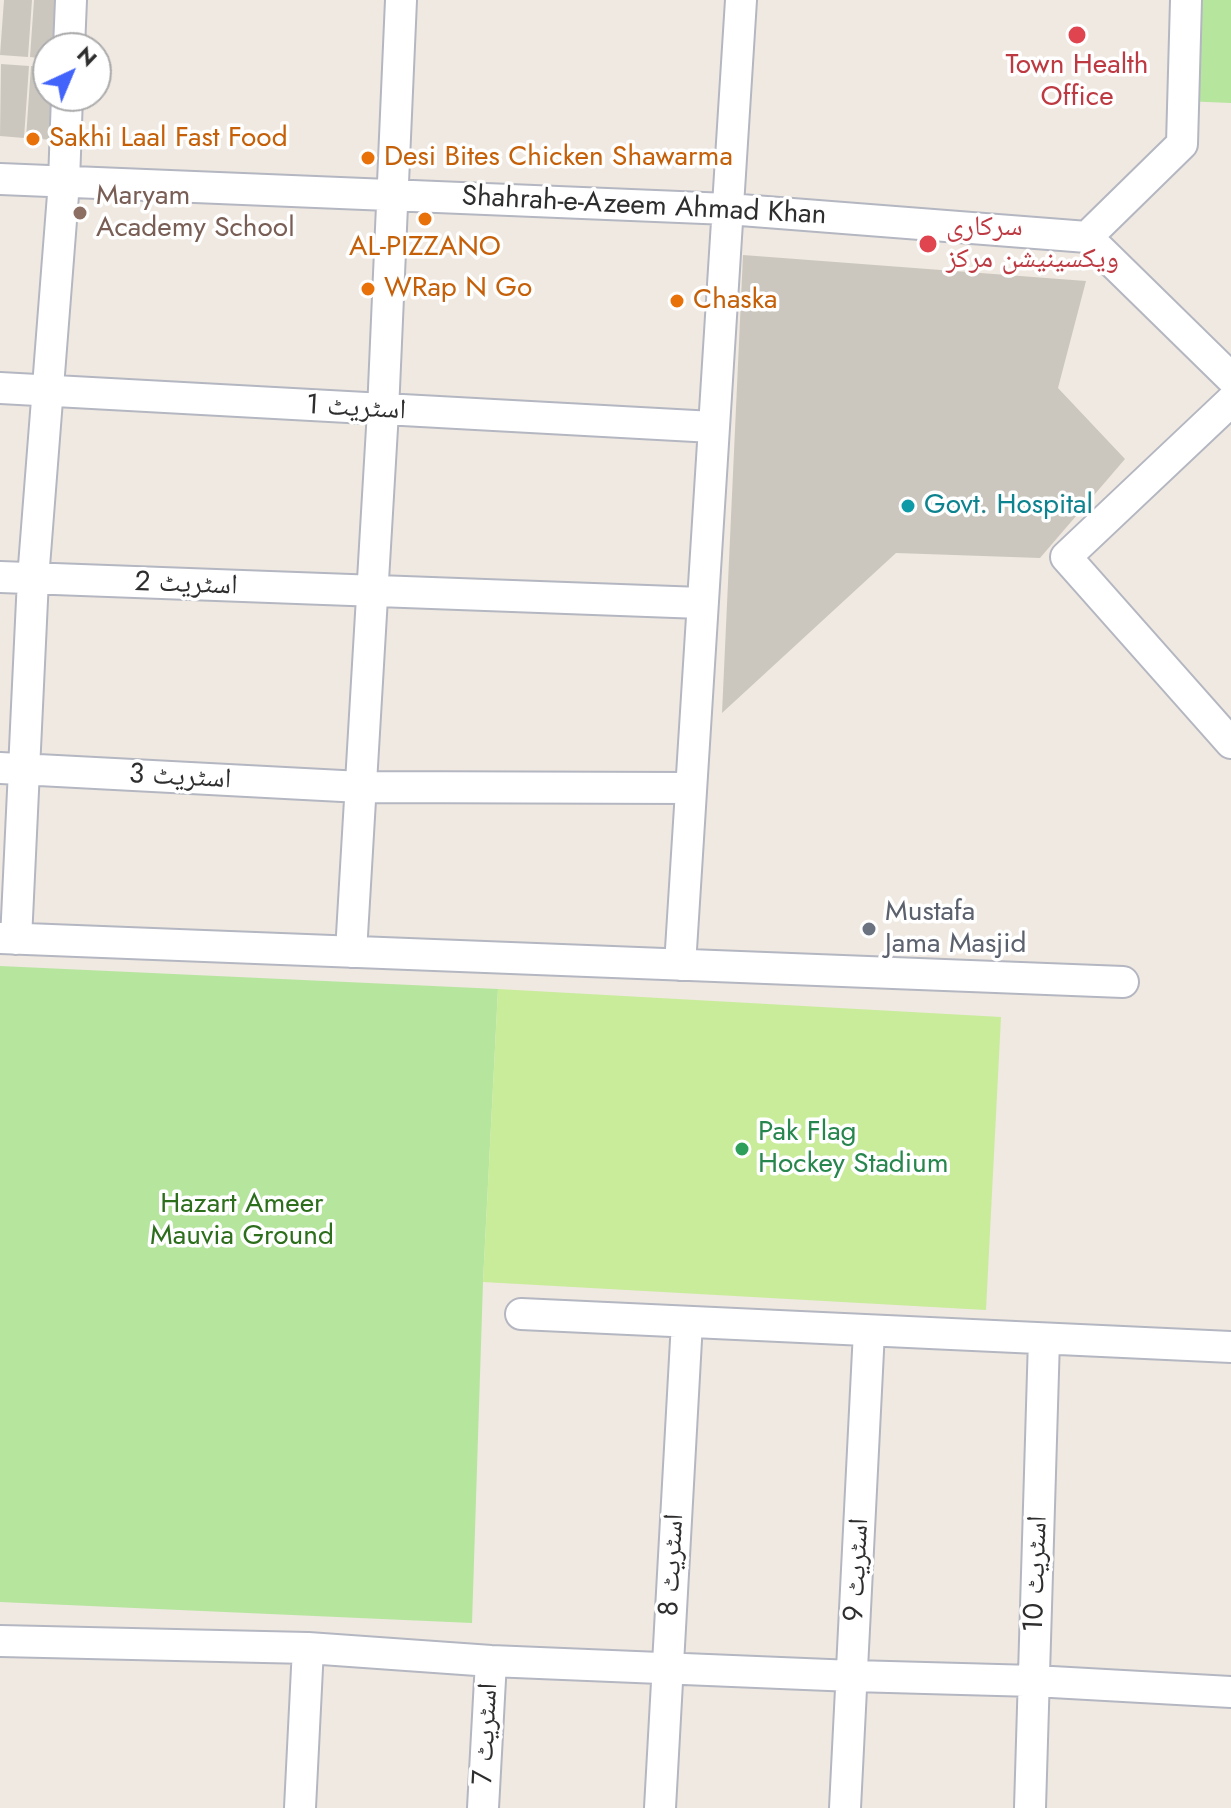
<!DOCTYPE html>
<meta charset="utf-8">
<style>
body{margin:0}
#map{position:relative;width:1231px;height:1808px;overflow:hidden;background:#efe9e1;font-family:Jost,sans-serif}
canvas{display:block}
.north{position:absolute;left:32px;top:32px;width:80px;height:80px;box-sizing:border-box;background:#fff;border:2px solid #ababab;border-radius:50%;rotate:44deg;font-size:22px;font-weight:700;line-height:32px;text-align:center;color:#2e2e2e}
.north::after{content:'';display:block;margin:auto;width:28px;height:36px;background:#4264fb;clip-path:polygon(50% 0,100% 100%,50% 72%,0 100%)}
</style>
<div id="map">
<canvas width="1231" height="1808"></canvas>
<div class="north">N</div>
</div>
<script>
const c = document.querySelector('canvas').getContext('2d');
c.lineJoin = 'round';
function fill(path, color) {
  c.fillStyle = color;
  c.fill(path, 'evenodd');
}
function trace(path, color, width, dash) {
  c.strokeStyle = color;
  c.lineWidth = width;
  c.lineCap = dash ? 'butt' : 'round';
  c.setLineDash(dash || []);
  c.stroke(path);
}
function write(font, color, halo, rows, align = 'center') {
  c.font = font + ' Jost,"Noto Naskh Arabic",sans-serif';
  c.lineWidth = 7;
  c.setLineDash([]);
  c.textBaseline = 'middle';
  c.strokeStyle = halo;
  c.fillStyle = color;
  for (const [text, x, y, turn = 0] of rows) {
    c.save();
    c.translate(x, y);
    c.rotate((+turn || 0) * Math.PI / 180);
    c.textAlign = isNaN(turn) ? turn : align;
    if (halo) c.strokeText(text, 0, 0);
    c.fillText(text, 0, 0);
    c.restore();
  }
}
const green = new Path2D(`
 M1186,0H1231V103L1183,101Z
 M0,966L498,989L483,1282L472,1623L0,1602Z`);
const pitch = new Path2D(`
 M498,989L1001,1017L986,1310L483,1282Z`);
const building = new Path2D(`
 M4,0H32L28,57L0,55Z
 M34,0H62L59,48H48V59L30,57Z
 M1,64L29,66L24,138L0,136Z
 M31,66L48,67V96H57L54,140L26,138Z
 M743,255L1086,281L1058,388L1125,459L1040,558L896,553L722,713Z`);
const minor = new Path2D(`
 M69,48L71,0
 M0,179L728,209L1087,237L1231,378
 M1087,237L1182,144L1186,0
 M0,388L713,427
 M1231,401L1066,557L1231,743
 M0,577L701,603
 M0,768L361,787L690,788
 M0,938L1123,982
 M16,939L33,579L64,182L67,96
 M351,952L383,411L401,0
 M680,965L741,0
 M521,1314L1231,1347
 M0,1641L308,1648L491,1661L853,1676L1034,1681L1231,1692
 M300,1808L308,1648
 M483,1808L491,1661
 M660,1808L687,1322
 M845,1808L869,1331
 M1030,1808L1044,1339`);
const markers = [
 [1077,35,10,"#e0444e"],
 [33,139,8,"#e8710a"],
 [368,158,8,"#e8710a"],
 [80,213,8,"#8d6e63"],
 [425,219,8,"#e8710a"],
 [928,244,10,"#e0444e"],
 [368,289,8,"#e8710a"],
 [677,301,8,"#e8710a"],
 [908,506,8,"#0f9aa8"],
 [869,929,8,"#6b7280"],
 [742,1149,8,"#2e9e5b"]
];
const healthNames = [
 ["Town Health",1077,66],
 ["Office",1077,98],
 ["سرکاری",946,228,"left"],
 ["ویکسینیشن مرکز",946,260,"left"]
];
const foodNames = [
 ["Sakhi Laal Fast Food",49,139],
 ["Desi Bites Chicken Shawarma",384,158],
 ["AL-PIZZANO",425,248,"center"],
 ["WRap N Go",384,289],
 ["Chaska",693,301]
];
const educationNames = [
 ["Maryam",96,197],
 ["Academy School",96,229]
];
const streetNames = [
 ["Shahrah-e-Azeem Ahmad Khan",644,207,3],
 ["اسٹریٹ 1",356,409,3],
 ["اسٹریٹ 2",186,585,2],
 ["اسٹریٹ 3",180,778,3],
 ["اسٹریٹ 8",673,1565,-87],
 ["اسٹریٹ 9",858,1570,-87],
 ["اسٹریٹ 10",1037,1574,-88],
 ["اسٹریٹ 7",487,1734,-87]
];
const cultureNames = [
 ["Govt. Hospital",924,506]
];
const worshipNames = [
 ["Mustafa",885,913],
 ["Jama Masjid",885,945]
];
const leisureNames = [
 ["Pak Flag",758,1133],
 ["Hockey Stadium",758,1165]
];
const parkNames = [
 ["Hazart Ameer",242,1205],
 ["Mauvia Ground",242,1237]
];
fill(green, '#b6e59e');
fill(pitch, '#c9ec9a');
fill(building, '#cbc7bf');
trace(minor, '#b4b7c1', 34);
trace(minor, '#fff', 30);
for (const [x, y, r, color] of markers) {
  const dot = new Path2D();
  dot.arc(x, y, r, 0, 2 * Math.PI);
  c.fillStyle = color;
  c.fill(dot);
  trace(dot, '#fff', 3);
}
write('28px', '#be3a42', '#fff', healthNames);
write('28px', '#c56008', '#fff', foodNames, 'left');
write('28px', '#785e54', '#fff', educationNames, 'left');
write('28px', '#2e2e2e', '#fff', streetNames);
write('28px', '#0d838f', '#fff', cultureNames, 'left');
write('28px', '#5b616d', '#fff', worshipNames, 'left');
write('28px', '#27864d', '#fff', leisureNames, 'left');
write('28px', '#2c6e1b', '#fff', parkNames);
</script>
